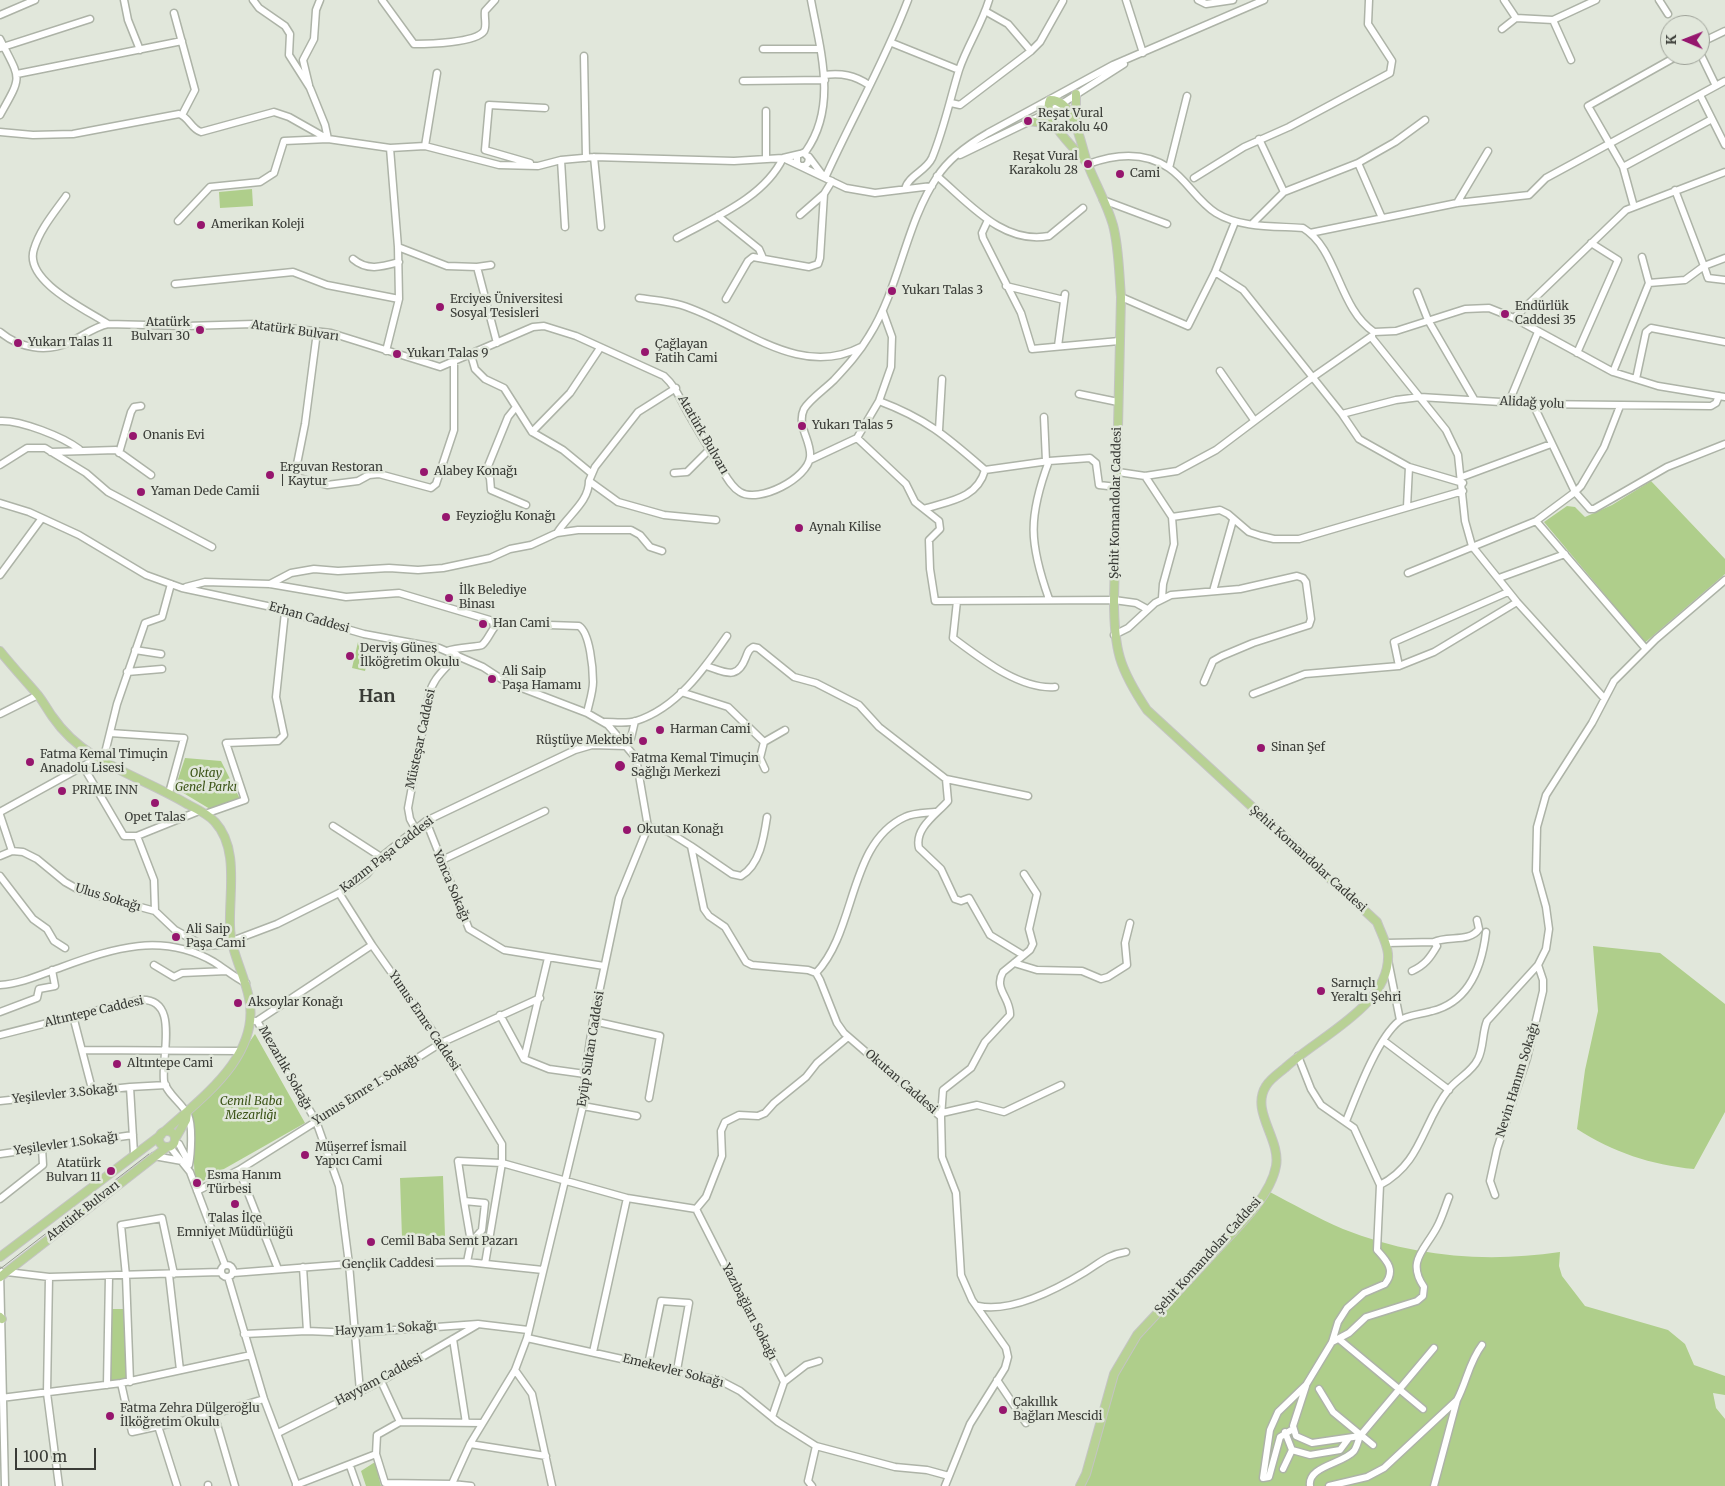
<!DOCTYPE html>
<meta charset="utf-8">
<style>
body{margin:0}
#map{position:relative;width:1725px;height:1486px;overflow:hidden;background:#e1e7db;font-family:Merriweather,serif}
canvas{display:block}
.north{position:absolute;left:1660px;top:15px;width:50px;height:50px;box-sizing:border-box;background:#e1e7db;border:1px solid #9ea299;border-radius:50%;rotate:271deg;font-size:14px;font-weight:700;line-height:20px;text-align:center;color:#393b36}
.north::after{content:'';display:block;margin:auto;width:18px;height:22px;background:#96166e;clip-path:polygon(50% 0,100% 100%,50% 72%,0 100%)}
.scale{position:absolute;left:15px;top:1448px;width:81px;height:22px;box-sizing:border-box;border:2px solid #393b36;border-top:0;padding-left:6px;font-size:15px;line-height:18px;white-space:nowrap;color:#393b36;-webkit-text-stroke:4px #e1e7db;paint-order:stroke}
</style>
<div id="map">
<canvas width="1725" height="1486"></canvas>
<div class="north">K</div>
<div class="scale">100 m</div>
</div>
<script>
const c = document.querySelector('canvas').getContext('2d');
c.lineJoin = 'round';
function fill(path, color) {
  c.fillStyle = color;
  c.fill(path, 'evenodd');
}
function trace(path, color, width, dash) {
  c.strokeStyle = color;
  c.lineWidth = width;
  c.lineCap = dash ? 'butt' : 'round';
  c.setLineDash(dash || []);
  c.stroke(path);
}
function write(font, color, halo, rows, align = 'center') {
  c.font = font + ' Merriweather,serif';
  c.lineWidth = 5;
  c.setLineDash([]);
  c.textBaseline = 'middle';
  c.strokeStyle = halo;
  c.fillStyle = color;
  for (const [text, x, y, turn = 0] of rows) {
    c.save();
    c.translate(x, y);
    c.rotate((+turn || 0) * Math.PI / 180);
    c.textAlign = isNaN(turn) ? turn : align;
    if (halo) c.strokeText(text, 0, 0);
    c.fillText(text, 0, 0);
    c.restore();
  }
}
const green = new Path2D(`
 M252,189L253,206L220,208L219,192Z
 M1651,481L1725,559V574L1641,646L1611,602L1544,522L1567,506L1575,507L1585,517L1612,505Z
 M358,642L371,645L365,671L352,668Z
 M185,758L221,761L240,799L210,809L175,788Z
 M1593,946L1660,953L1725,1004V1112L1694,1169C1651,1165 1613,1152 1577,1129L1585,1070L1598,1011Z
 M255,1034L305,1123L201,1182L199,1178L195,1180L191,1114L218,1087Z
 M443,1176L445,1236L402,1238L400,1178Z
 M1268,1191C1293,1204 1317,1218 1343,1229C1413,1257 1486,1263 1560,1252L1559,1266L1562,1276L1585,1306L1668,1330L1685,1344L1694,1365L1725,1376V1395L1713,1393L1716,1408L1725,1419V1486H1080L1122,1357Z
 M111,1309H127L130,1380L110,1381Z
 M375,1462L381,1486H366L361,1471Z`);
const minor = new Path2D(`
 M124,0L128,20L140,50
 M382,0L414,44C428,44 476,43 484,31C487,26 484,17 485,11L495,0
 M1126,0L1143,53
 M1198,0L1206,4L1233,0
 M1659,0L1668,14
 M985,11L1008,24L1031,51
 M174,13L195,90L182,115
 M0,15L35,0
 M1516,18L1553,20L1571,60
 M1553,20L1596,0
 M1502,29L1516,18L1504,0
 M0,39C21,81 23,74 0,115
 M892,43L959,70
 M1700,43L1725,31
 M0,48L90,19
 M763,49H820
 M1700,53L1716,86
 M584,56L586,158
 M17,74L182,41
 M824,75C842,73 854,75 869,85
 M743,81L825,80
 M309,85L303,60L314,39L316,10L320,0
 M1700,95L1725,145
 M951,103L960,105L1031,51L1040,42L1063,1
 M0,132L33,135L73,134L179,114C189,117 191,129 201,132L274,112L289,117L328,139L390,148L425,146L499,165L538,166L561,160L594,157L734,161L783,158L800,154
 M1259,139L1284,192
 M425,146L437,73
 M804,153L809,158L808,163L805,166H800L797,163V156C800,153 803,154 806,151C838,106 820,49 811,0
 M960,155L1049,112L1124,64
 M594,157L601,227
 M809,157L824,177
 M783,158L846,188L875,193L932,186
 M766,159V111
 M561,160L565,227
 M530,163L485,150L489,105L545,108
 M1358,163L1382,218
 M1088,164C1115,154 1144,151 1169,168C1187,180 1197,201 1216,213C1240,228 1275,226 1303,228C1338,249 1338,308 1374,332L1396,331L1465,309L1489,308L1514,318L1613,372L1658,386L1725,397
 M1623,167L1712,119
 M1169,168L1187,96
 M937,176C969,203 1003,245 1049,236L1083,208
 M825,178C852,118 885,61 908,0
 M1194,178L1244,147L1289,127L1390,73L1392,61L1368,24L1369,0
 M905,189C908,176 926,171 932,158C944,129 950,99 959,70C967,46 982,24 989,0
 M66,196C54,213 40,229 34,249C23,281 87,310 108,324
 M1103,200L1167,224
 M1457,203L1488,151
 M1634,207L1623,167L1588,106L1679,55
 M800,215L824,194
 M718,216L759,249L763,258
 M988,220L982,233L983,238L1021,313L1032,349L1119,341
 M178,221L210,187L260,182L274,173L284,141L328,139L325,125L310,88L289,55L290,34L285,26L259,8L253,0
 M1253,223L1284,192L1358,163L1395,142L1425,120
 M1310,233L1457,203L1529,195L1546,178L1725,81
 M677,238C713,218 764,198 783,158
 M398,247L447,266L477,267
 M1725,258L1704,266L1708,278L1725,280
 M353,259C367,271 381,267 399,262
 M491,265L477,267L497,343
 M1215,272L1243,290L1342,414L1359,439L1409,467L1463,483
 M1649,283L1685,280L1704,266L1675,190
 M175,284L293,272L327,285L399,299
 M1006,286L1064,300
 M1417,292L1428,320L1474,399
 M1121,297L1188,326L1215,272L1235,222
 M639,298C653,300 668,301 681,305C740,323 798,380 861,347
 M726,299L748,261L753,257L809,267L818,264L820,258L824,194L832,181
 M1514,318L1626,210L1725,172
 M0,332C19,348 46,353 70,342C83,336 94,327 108,324L186,326L254,324L331,333L440,367L533,327L544,326L576,336L664,376C676,387 680,399 688,413C698,431 709,448 719,465C725,474 730,486 740,492C759,504 808,478 810,457C812,441 796,426 804,409C810,399 825,389 834,380C847,366 859,353 869,336C900,287 905,225 937,177C949,158 969,144 988,133L1113,65L1264,0
 M317,332L305,424L295,474L299,478L327,485L358,481L369,475L379,474L431,488L436,484L454,430V362
 M1372,338L1446,430L1458,455L1465,521L1472,546L1517,602L1604,698
 M1058,346L1065,294
 M386,351L399,299L398,247L390,148
 M1577,353L1618,260L1591,243
 M471,355L475,369L485,379L504,388L532,432L563,450L591,473
 M1220,371L1254,420
 M1613,372L1649,283L1642,257
 M1636,379L1646,332L1651,328L1725,342
 M676,388L638,412L595,467L589,481L618,502L664,515L716,520
 M1079,394L1118,402
 M879,401C927,419 947,437 985,470L1049,461L1090,458L1096,463L1099,485L1117,487
 M1509,402L1538,332
 M1533,404L1575,492L1590,509H1594L1667,467L1725,444
 M516,407L508,417L486,471L490,478L491,490L526,505
 M1342,414L1396,400L1420,397L1533,404L1711,406L1716,403L1719,396
 M1044,417L1046,461
 M0,421C21,420 63,437 79,449
 M939,430L942,379
 M532,432L570,393L600,348
 M857,438L906,484L915,502L939,521L940,529L929,540L930,569L935,601L1114,600L1136,603L1147,609
 M51,452L116,450L151,475
 M119,453L131,412L134,407L141,406
 M810,460L857,438L879,401L891,367L892,337L883,312
 M1049,461C1028,517 1029,543 1049,599
 M0,465L27,448H45L86,473L108,492L212,547
 M1118,472L1145,476L1177,471L1216,450L1313,377L1372,336
 M674,473L687,472L710,449
 M1145,476L1172,517L1220,510L1228,514L1249,532L1261,536L1274,539H1299L1463,491
 M1462,477L1551,444
 M0,503L29,512L79,535L146,575L182,588L267,606L364,634L439,648L483,667L506,682L587,713L608,725L636,758L648,827L619,898L593,1021L585,1074L583,1106L527,1338L515,1370L470,1444L451,1486
 M1407,507L1409,467
 M924,509C949,501 977,499 985,470
 M1536,521L1646,649
 M557,533C568,515 589,502 589,481
 M1408,573L1536,521L1575,492L1581,486L1604,447L1620,406
 M0,575L42,518
 M1499,578L1565,554
 M270,584L291,573L314,569L338,571L389,568L418,570L443,568L490,558L510,549L531,545L557,533L578,530H631L640,535L650,547L662,551
 M186,587L205,582L270,584L346,597L399,593L493,621L494,628C490,633 487,641 482,645C479,647 457,647 447,651
 M1213,591L1233,520
 M1162,598L1163,584L1174,544L1172,517
 M957,601L953,638C980,658 1020,690 1055,687
 M549,625L579,626C590,633 593,669 593,682C593,692 589,703 587,713
 M1114,635L1128,628L1155,603L1171,595L1240,589L1297,576L1303,578L1306,582L1311,619L1309,625L1253,643L1222,656L1213,661L1204,682
 M135,650L161,654
 M706,666C726,672 737,681 746,657C748,652 748,650 753,647L758,648L794,677L816,683L859,705L879,727L946,779L948,801C937,814 914,828 919,848L941,869L955,899L961,901L969,898L990,935L1023,955
 M1399,666L1394,642L1508,592
 M127,672L162,669
 M681,692L728,707L764,742L760,758L765,769
 M1253,694L1305,674L1399,666L1434,652L1517,602
 M0,714L38,695
 M605,722C614,722 627,724 636,721C677,708 704,669 727,636
 M110,733L184,738L169,793
 M764,742L785,730
 M103,761L117,704L145,623L162,617L171,584
 M83,766L124,836H137L199,811
 M946,779L1028,796
 M0,812L98,758
 M205,814L245,800L226,743L278,741L284,735L276,697L285,612
 M0,815L12,851L0,856
 M426,821L469,929L504,950L604,966
 M333,826L381,857
 M648,827L667,831L691,846L704,909L709,916L725,927L746,962L752,965L808,970L816,973L820,980L837,1023L844,1033L941,1117L942,1157L956,1193L961,1275L972,1300L1006,1348L1008,1357L1005,1368L970,1424L945,1486
 M416,830L410,819L408,808L429,695C433,677 446,669 457,655
 M137,836L154,880L155,911L175,930L204,946L232,944
 M691,846L732,874L741,876C760,865 764,837 767,817
 M12,851L23,852L37,859L65,882L81,891L155,911
 M440,861L545,811
 M0,876L33,919L47,929L54,941L65,948
 M339,893L372,945
 M232,941L277,924L339,893L367,874L381,857L426,821L575,750L592,745L626,746L631,738L635,721
 M1386,943L1434,942C1448,935 1469,943 1479,929L1477,920
 M1388,960L1400,1020
 M1014,963L1037,970L1082,971L1101,979L1108,977L1127,965L1125,943L1130,923
 M154,965L174,977L182,973L227,971
 M1412,971C1425,965 1430,958 1437,946L1434,942
 M816,973C857,930 848,843 905,817C913,813 925,813 935,812
 M0,985C21,984 42,974 62,967C114,948 162,932 214,962C225,969 234,977 246,983
 M0,1012L37,998L39,989L55,986L52,970
 M500,1015L524,1059L549,1069L585,1074
 M73,1016L92,1089
 M255,1021H257L316,1121L339,1186L349,1264L360,1391
 M257,1021L372,945L441,1043L502,1144V1163L485,1264
 M593,1021L660,1036L649,1098
 M0,1035L138,1000C181,996 161,1054 164,1081C166,1093 183,1104 188,1115C193,1125 191,1155 189,1165
 M1384,1041L1449,1090
 M82,1050L240,1051
 M524,1059L548,958
 M0,1101L130,1087
 M583,1106L637,1116
 M942,1113L977,1105L1004,1112L1061,1085
 M941,1117L943,1090L971,1068L985,1042L1010,1015C1011,998 993,989 1003,972L1030,950L1033,944L1029,929L1037,894L1024,874
 M1346,1121C1357,1094 1377,1039 1399,1021C1406,1015 1423,1014 1432,1011C1469,1002 1482,966 1486,932
 M175,1142L179,1144L189,1163
 M170,1147L190,1172L225,1265
 M0,1154L133,1135
 M134,1154L130,1087L166,1085
 M154,1156L182,1161
 M239,1170L278,1269
 M1380,1185C1422,1163 1422,1123 1449,1089C1458,1078 1472,1072 1478,1059C1484,1047 1482,1033 1487,1021L1538,965L1546,949L1549,929L1546,907L1536,871L1537,827L1546,795L1592,723L1614,681L1656,639L1725,580
 M197,1191L239,1170L441,1043L540,998
 M1495,1195L1490,1181L1497,1149L1527,1058L1543,991V980L1538,965
 M0,1199L43,1165L42,1148
 M464,1201L471,1242L482,1230L485,1203L464,1201L458,1161L502,1163L627,1198L696,1209L706,1197L722,1156L721,1131L725,1122L739,1115L758,1116L765,1113L774,1103L806,1077L817,1063L848,1037
 M696,1209L784,1382L772,1417
 M467,1262L471,1242
 M221 1271a6 6 0 1 1 12 0a6 6 0 1 1-12 0Z
 M303,1267L307,1331
 M0,1271L5,1486
 M7,1272L49,1277L220,1272
 M233,1273L349,1264L467,1262L543,1270
 M169,1275L180,1370
 M49,1277L47,1393L59,1486
 M228,1277L264,1399L297,1486
 M978,1306C1011,1313 1057,1289 1085,1272C1101,1262 1107,1255 1126,1252
 M244,1334L307,1331L354,1333L478,1324L528,1330
 M527,1338L721,1381L740,1391L778,1422L816,1446L895,1467L927,1470L949,1476
 M453,1339L466,1423
 M1340,1340L1423,1409
 M1332,1342L1349,1333L1366,1317L1417,1301L1423,1296L1424,1287C1406,1261 1425,1250 1437,1227C1442,1218 1445,1207 1449,1197
 M593,1352L627,1198
 M648,1365L661,1301L689,1303L677,1370
 M515,1370L532,1394L552,1486
 M997,1380L1026,1423
 M381,1381L400,1422
 M130,1382L126,1276L121,1225L162,1218L174,1274
 M784,1382L806,1365L819,1361
 M121,1383L132,1432L214,1414L264,1399
 M107,1385L109,1276
 M1306,1386L1293,1426L1296,1436L1312,1443L1360,1436
 M1319,1389L1333,1412L1373,1445
 M1,1398L121,1383L251,1355
 M1457,1400C1467,1381 1469,1362 1482,1345
 M214,1414L235,1486
 M158,1426L177,1486
 M1293,1429L1280,1437L1269,1477L1263,1478L1270,1430L1278,1412L1306,1385L1332,1342L1338,1322L1347,1308L1364,1293L1385,1284C1396,1270 1387,1261 1377,1250L1380,1185L1354,1128L1321,1105L1311,1089L1298,1056
 M1285,1432L1292,1450L1310,1455L1340,1450L1349,1438
 M278,1433L381,1381L477,1325
 M470,1444L546,1456
 M376,1454L385,1483L452,1484L471,1486
 M350,1466L357,1486
 M1283,1469L1292,1450
 M208,1485V1486
 M296,1485L376,1454L377,1435L400,1422L482,1423
 M812,1486L808,1481L816,1446
 M1310,1486C1307,1466 1343,1464 1354,1451C1357,1447 1358,1441 1360,1436L1434,1348
 M1329,1486L1367,1477L1384,1468L1457,1400L1434,1486`);
const major = new Path2D(`
 M1028,121L1044,123L1057,129
 M1076,123V94
 M0,651C12,666 25,680 37,694C43,701 47,709 52,716C63,732 77,745 93,755C123,774 157,786 187,804C197,809 208,814 215,822C239,848 229,892 230,925C230,950 244,973 249,998C261,1056 201,1098 164,1132
 M159 1139a8 8 0 1 1 16 0a8 8 0 1 1-16 0Z
 M175,1139L186,1120L187,1113
 M0,1257L161,1135
 M0,1277L167,1147
 M0,1317L2,1319
 M1080,1486L1086,1474L1114,1374L1137,1335C1160,1310 1184,1285 1207,1260C1229,1235 1270,1200 1276,1166C1281,1139 1250,1111 1266,1086C1270,1079 1279,1073 1285,1068C1318,1037 1391,1005 1388,954C1387,943 1381,933 1377,922L1147,710C1119,668 1114,650 1114,600L1121,297C1119,273 1119,248 1113,225C1107,204 1096,185 1088,165C1081,147 1075,99 1050,100C1041,119 1076,150 1088,164`);
const tram = new Path2D(`
 M0,1269L149,1154`);
const markers = [
 [1028,121,5,"#96166e"],
 [1088,164,5,"#96166e"],
 [1120,174,5,"#96166e"],
 [201,225,5,"#96166e"],
 [892,291,5,"#96166e"],
 [440,307,5,"#96166e"],
 [1505,314,5,"#96166e"],
 [200,330,5,"#96166e"],
 [18,343,5,"#96166e"],
 [645,352,5,"#96166e"],
 [397,354,5,"#96166e"],
 [802,426,5,"#96166e"],
 [133,436,5,"#96166e"],
 [424,472,5,"#96166e"],
 [270,475,5,"#96166e"],
 [141,492,5,"#96166e"],
 [446,517,5,"#96166e"],
 [799,528,5,"#96166e"],
 [449,598,5,"#96166e"],
 [483,624,5,"#96166e"],
 [350,656,5,"#96166e"],
 [492,679,5,"#96166e"],
 [660,730,5,"#96166e"],
 [643,741,5,"#96166e"],
 [1261,748,5,"#96166e"],
 [30,762,5,"#96166e"],
 [620,766,6,"#96166e"],
 [62,791,5,"#96166e"],
 [155,803,5,"#96166e"],
 [627,830,5,"#96166e"],
 [176,937,5,"#96166e"],
 [1321,991,5,"#96166e"],
 [238,1003,5,"#96166e"],
 [117,1064,5,"#96166e"],
 [305,1155,5,"#96166e"],
 [111,1171,5,"#96166e"],
 [197,1183,5,"#96166e"],
 [235,1204,5,"#96166e"],
 [371,1242,5,"#96166e"],
 [1003,1410,5,"#96166e"],
 [110,1416,5,"#96166e"]
];
const poiNames = [
 ["Reşat Vural",1038,114],
 ["Karakolu 40",1038,128],
 ["Reşat Vural",1078,157,"right"],
 ["Karakolu 28",1078,171,"right"],
 ["Cami",1130,174],
 ["Amerikan Koleji",211,225],
 ["Yukarı Talas 3",902,291],
 ["Erciyes Üniversitesi",450,300],
 ["Sosyal Tesisleri",450,314],
 ["Endürlük",1515,307],
 ["Caddesi 35",1515,321],
 ["Atatürk",190,323,"right"],
 ["Bulvarı 30",190,337,"right"],
 ["Yukarı Talas 11",28,343],
 ["Çağlayan",655,345],
 ["Fatih Cami",655,359],
 ["Yukarı Talas 9",407,354],
 ["Yukarı Talas 5",812,426],
 ["Onanis Evi",143,436],
 ["Erguvan Restoran",280,468],
 ["| Kaytur",280,482],
 ["Alabey Konağı",434,472],
 ["Yaman Dede Camii",151,492],
 ["Feyzioğlu Konağı",456,517],
 ["Aynalı Kilise",809,528],
 ["İlk Belediye",459,591],
 ["Binası",459,605],
 ["Han Cami",493,624],
 ["Derviş Güneş",360,649],
 ["İlköğretim Okulu",360,663],
 ["Ali Saip",502,672],
 ["Paşa Hamamı",502,686],
 ["Harman Cami",670,730],
 ["Rüştüye Mektebi",633,741,"right"],
 ["Sinan Şef",1271,748],
 ["Fatma Kemal Timuçin",40,755],
 ["Anadolu Lisesi",40,769],
 ["Fatma Kemal Timuçin",631,759],
 ["Sağlığı Merkezi",631,773],
 ["PRIME INN",72,791],
 ["Opet Talas",155,818,"center"],
 ["Okutan Konağı",637,830],
 ["Ali Saip",186,930],
 ["Paşa Cami",186,944],
 ["Sarnıçlı",1331,984],
 ["Yeraltı Şehri",1331,998],
 ["Aksoylar Konağı",248,1003],
 ["Altıntepe Cami",127,1064],
 ["Müşerref İsmail",315,1148],
 ["Yapıcı Cami",315,1162],
 ["Atatürk",101,1164,"right"],
 ["Bulvarı 11",101,1178,"right"],
 ["Esma Hanım",207,1176],
 ["Türbesi",207,1190],
 ["Talas İlçe",235,1219,"center"],
 ["Emniyet Müdürlüğü",235,1233,"center"],
 ["Cemil Baba Semt Pazarı",381,1242],
 ["Çakıllık",1013,1403],
 ["Bağları Mescidi",1013,1417],
 ["Fatma Zehra Dülgeroğlu",120,1409],
 ["İlköğretim Okulu",120,1423]
];
const streetNames = [
 ["Atatürk Bulvarı",295,331,8],
 ["Alidağ yolu",1532,403,3],
 ["Atatürk Bulvarı",703,435,60],
 ["Şehit Komandolar Caddesi",1116,503,-89],
 ["Erhan Caddesi",309,618,16],
 ["Müsteşar Caddesi",421,739,-78],
 ["Kazım Paşa Caddesi",387,855,-38],
 ["Şehit Komandolar Caddesi",1308,859,42],
 ["Yonca Sokağı",451,886,67],
 ["Ulus Sokağı",108,898,17],
 ["Altıntepe Caddesi",94,1012,-13],
 ["Yunus Emre Caddesi",424,1021,56],
 ["Eyüp Sultan Caddesi",591,1049,-81],
 ["Mezarlık Sokağı",285,1068,60],
 ["Nevin Hanım Sokağı",1518,1080,-73],
 ["Okutan Caddesi",901,1082,41],
 ["Yunus Emre 1. Sokağı",366,1090,-32],
 ["Yeşilevler 3.Sokağı",65,1094,-6],
 ["Yeşilevler 1.Sokağı",66,1144,-8],
 ["Atatürk Bulvarı",83,1211,-38],
 ["Şehit Komandolar Caddesi",1208,1256,-48],
 ["Gençlik Caddesi",388,1264,-1],
 ["Yazıbağları Sokağı",749,1312,63],
 ["Hayyam 1. Sokağı",386,1329,-3],
 ["Emekevler Sokağı",673,1371,14],
 ["Hayyam Caddesi",379,1380,-28]
];
const parkNames = [
 ["Oktay",206,774],
 ["Genel Parkı",206,788],
 ["Cemil Baba",251,1102],
 ["Mezarlığı",251,1116]
];
const districtNames = [
 ["Han",377,697]
];
fill(green, '#afce8b');
trace(minor, '#adb3a7', 9);
trace(major, '#c4c4c3', 10);
trace(minor, '#fff', 6);
trace(major, '#b8d195', 8);
trace(tram, '#959990', 1);
for (const [x, y, r, color] of markers) {
  const dot = new Path2D();
  dot.arc(x, y, r, 0, 2 * Math.PI);
  c.fillStyle = color;
  c.fill(dot);
  trace(dot, '#e1e7db', 2);
}
write('12px', '#393b36', '#e1e7db', poiNames, 'left');
write('12px', '#393b36', '#e1e7db', streetNames);
write('italic 12px', '#3c5418', '#e1e7db', parkNames);
write('bold 18px', '#393b36', '#e1e7db', districtNames);
</script>
